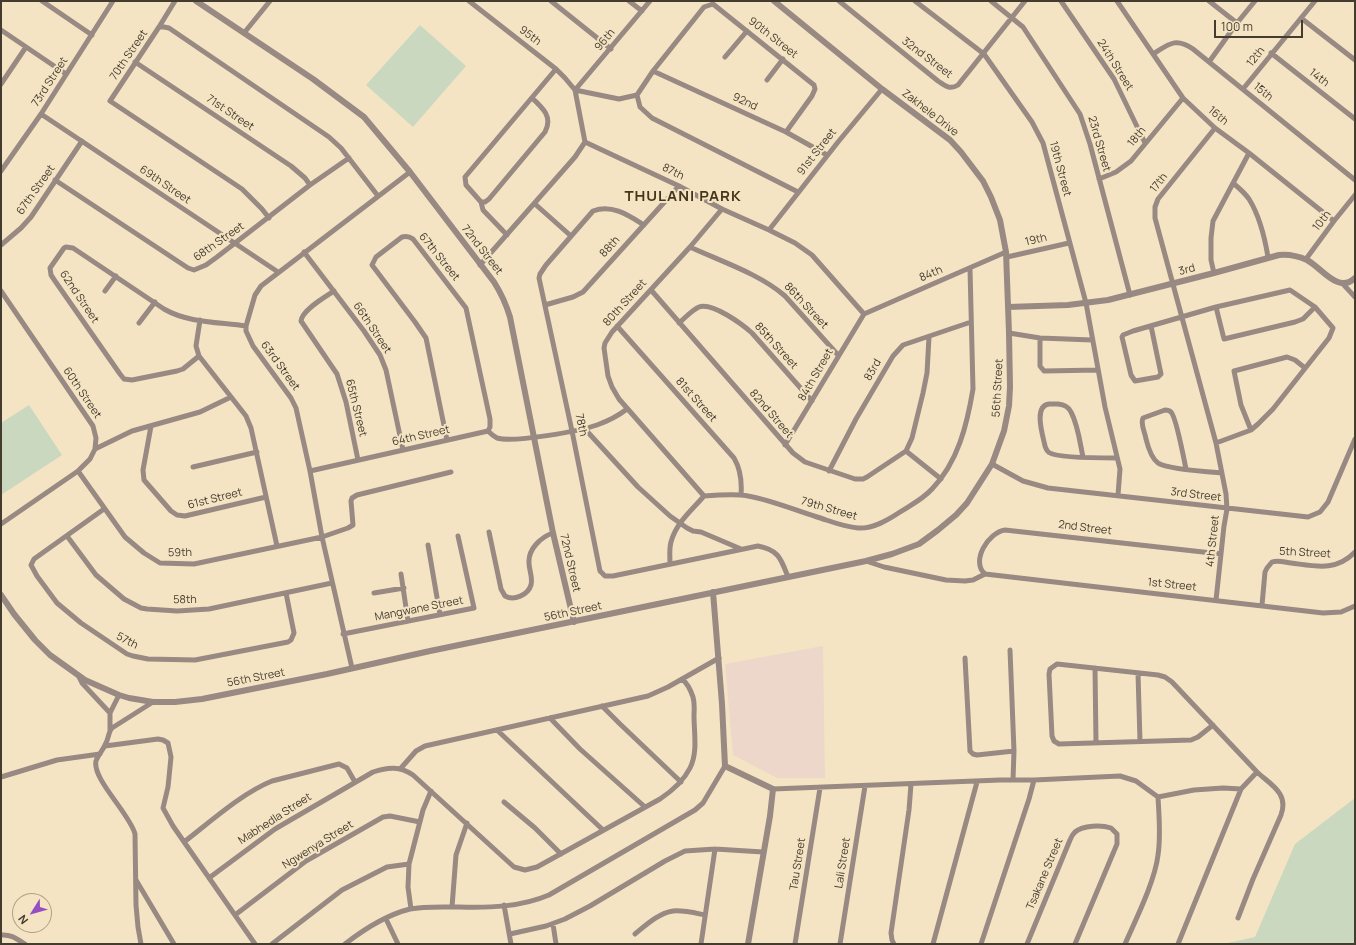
<!DOCTYPE html>
<style>
body{margin:0}
#map{position:relative;width:1356px;height:945px;overflow:hidden;background:#f5e4c3;font-family:Manrope,sans-serif}
canvas{display:block}
.frame{position:absolute;inset:0;border:2px solid #433c2f;pointer-events:none}
.north{position:absolute;left:12px;top:893px;width:40px;height:40px;box-sizing:border-box;background:#f5e4c3;border:1px solid #aea188;border-radius:50%;rotate:233deg;font-size:11px;font-weight:700;line-height:16px;text-align:center;color:#433c2f}
.north::after{content:'';display:block;margin:auto;width:14px;height:18px;background:#964fc2;clip-path:polygon(50% 0,100% 100%,50% 72%,0 100%)}
.scale{position:absolute;left:1214px;top:20px;width:89px;height:18px;box-sizing:border-box;border:2px solid #433c2f;border-top:0;padding-left:5px;font-size:12px;line-height:14px;white-space:nowrap;color:#433c2f;-webkit-text-stroke:3px #f5e4c3;paint-order:stroke}
</style>
<div id="map">
<canvas width="1356" height="945"></canvas>
<div class="frame"></div>
<div class="north">N</div>
<div class="scale">100 m</div>
</div>
<script>
const c = document.querySelector('canvas').getContext('2d');
c.lineJoin = 'round';
function fill(path, color) {
  c.fillStyle = color;
  c.fill(path, 'evenodd');
}
function trace(path, color, width, dash) {
  c.strokeStyle = color;
  c.lineWidth = width;
  c.lineCap = dash ? 'butt' : 'round';
  c.setLineDash(dash || []);
  c.stroke(path);
}
function write(font, color, halo, rows, align = 'center') {
  c.font = font + ' Manrope,sans-serif';
  c.lineWidth = 4;
  c.setLineDash([]);
  c.textBaseline = 'middle';
  c.strokeStyle = halo;
  c.fillStyle = color;
  for (const [text, x, y, turn = 0] of rows) {
    c.save();
    c.translate(x, y);
    c.rotate((+turn || 0) * Math.PI / 180);
    c.textAlign = isNaN(turn) ? turn : align;
    if (halo) c.strokeText(text, 0, 0);
    c.fillText(text, 0, 0);
    c.restore();
  }
}
const education = new Path2D(`
 M823,646L825,778H777L733,755L725,664Z`);
const green = new Path2D(`
 M420,25L466,66L413,127L366,85Z
 M29,405L62,455L1,495V423Z
 M1355,798V944H1223L1255,937L1295,844Z`);
const minor = new Path2D(`
 M42,1L92,35
 M175,1L159,27L110,101L242,189L262,209L269,218
 M469,1L556,69L565,78L575,90L585,142
 M551,1L611,49
 M629,1L642,11
 M839,1L938,81C945,86 950,90 958,85L1025,1
 M915,1L984,54L1032,122L1043,143L1086,303L1105,407L1120,469L1118,495
 M991,1L1023,27L1080,114L1090,144L1130,295
 M1061,1L1114,79L1145,143
 M1117,1L1183,98L1215,128L1249,153L1334,221
 M1209,1L1237,23
 M1301,18L1355,60
 M159,27H164L169,28L329,137L341,148L378,196
 M1,30L66,74
 M244,33L270,1
 M1271,53L1355,119
 M1153,54C1169,44 1176,37 1193,49L1355,180
 M725,57L747,31
 M135,62L291,166L305,178L310,185
 M1209,62L1237,23L1255,1
 M653,71L786,132L827,155
 M767,80L783,59
 M1,84L26,47
 M1243,89L1315,1
 M575,90L650,1
 M575,90L619,99L637,95
 M532,98C543,108 553,117 545,132L489,199L485,202H481L466,185L465,177L556,69
 M41,114L278,272
 M1215,128L1158,199L1155,207V218L1216,443L1226,494L1227,509L1224,526L1216,600
 M786,132L812,96L815,89L814,85L713,4L704,7L653,71L637,95L640,107L652,118L798,192
 M585,142L679,186L722,209L769,230L795,243L812,255L864,314
 M1,171L41,114L113,1
 M1099,179L1116,172L1131,161L1183,98
 M55,180L188,268L194,270L206,265L217,257L310,185L349,158
 M1233,183C1239,188 1245,193 1249,199C1259,215 1265,239 1268,257
 M481,202L483,210L507,235
 M535,204L571,236
 M644,225C628,215 612,204 593,211L546,265L540,274L539,278L572,431L600,571L605,576H613L758,546C779,550 781,559 788,577
 M769,230L838,142L882,89
 M1,245L21,228L31,217L82,141
 M690,247C720,261 760,274 785,296L838,355
 M304,252L364,331L380,355L386,370L403,450
 M1007,257L1069,243
 M1306,259L1334,221L1355,195
 M480,265L575,157L585,142
 M1214,273L1211,260V238L1213,221L1249,153
 M1343,284L1355,297
 M651,290L793,453L805,462L855,479H863L867,477L906,451L912,438L923,393L927,373L929,337
 M1,291L93,426L96,438L95,449L90,459L78,471L1,524
 M105,291L116,276
 M334,291C325,297 302,310 301,321L337,374L346,402L358,460
 M545,305L573,297L583,292L679,186
 M1216,307L1224,339L1295,322L1303,319L1315,307
 M864,314L1006,252
 M200,320L196,346L199,356L246,416L251,428L277,546
 M139,323L155,302
 M679,323C685,318 692,310 699,307C712,302 742,324 752,333L812,401
 M617,326L734,458C741,470 742,482 741,495
 M1151,326L1161,374L1158,377L1135,381L1131,375L1122,337L1123,335L1133,331L1216,307L1290,290L1315,307L1333,328L1329,338L1273,409L1258,424L1251,430L1216,443
 M1009,333L1040,338L1092,340
 M1040,338V366L1044,371L1098,370
 M199,356L183,369L177,371L132,380L124,379L120,374L55,281L51,275L50,268L64,248L66,247L73,248L164,309C188,323 219,322 246,326
 M151,426L143,470L144,480L171,511L177,515L185,516L266,497
 M584,428L638,487L670,516L687,528L693,531L701,532L741,549
 M1251,430L1241,405L1234,371L1287,357L1295,360L1305,368
 M488,431C491,434 493,436 497,438C514,443 580,431 597,425C608,421 618,416 627,409
 M447,440L426,338L415,322L372,265L376,257L402,237C406,236 409,236 413,239L466,308L490,419V427L488,431
 M785,445L864,314
 M95,449L132,431L200,412L231,397
 M906,451L941,479
 M1083,457C1080,443 1078,425 1071,412C1068,406 1064,405 1058,404C1055,404 1052,404 1049,404C1033,406 1043,436 1045,446C1046,449 1047,452 1050,453C1058,458 1106,458 1117,458
 M992,464L1023,481L1048,488L1308,517L1320,512L1328,502L1355,439
 M193,467L257,452
 M1186,469C1184,459 1176,417 1171,412C1169,410 1168,410 1165,410L1143,418C1140,424 1145,432 1146,439C1148,447 1151,458 1158,463C1166,469 1209,472 1222,473
 M78,471L125,537L144,553L160,563L194,564L322,537L348,528L353,525L351,501L352,498L357,495L451,472
 M310,471L488,431
 M829,471L856,419L893,356L903,345L971,322
 M704,496L619,399L612,387L608,376L604,348L605,343L612,332L690,247L722,209
 M104,509L34,559L31,565L37,576L57,603L81,623L127,654L133,656L148,659L195,660L288,642L291,640L294,633L286,593
 M489,532L501,589L505,596C514,601 528,595 531,585C533,577 529,570 529,563C528,549 541,537 553,533
 M67,536L96,575L124,599L141,608L147,609L177,611L209,609L332,583
 M428,545L440,615
 M866,561L884,567L946,580L965,581L973,580L985,574
 M670,564C670,557 669,549 671,542C676,523 692,510 704,496C716,495 728,494 741,495C764,497 794,510 817,517C830,521 844,527 858,528C873,529 888,520 900,512C911,505 923,499 932,489C958,462 967,425 973,389L970,269
 M401,574L408,621
 M985,574L1323,613L1341,612L1355,606
 M985,574C970,561 989,532 1005,530L1221,554
 M374,593L404,588
 M1262,605L1265,572L1267,568L1272,562C1278,560 1284,562 1291,563C1315,566 1336,572 1355,552
 M343,634L474,608L458,536
 M1010,650L1014,751L1013,780
 M965,658L970,751L973,754L977,755L1014,751
 M352,668L322,537L310,471L296,408L291,398L253,346L246,331V326L255,295L261,286L410,172
 M1095,668L1096,743
 M1138,673L1140,741
 M79,677L82,683L110,713V730
 M602,706L620,724L681,782
 M110,713L119,695
 M550,718L580,749L645,807
 M1213,725L1198,737L1191,740L1059,744L1054,741L1052,736L1049,674L1050,669L1057,664L1158,675L1165,677L1172,682L1257,772
 M497,730L603,830
 M105,746L158,739L163,740L168,743L171,757L168,787L163,808L173,826L255,944
 M401,768L416,751L425,746L648,696L668,687L719,658
 M1,777L57,760L100,754
 M773,789L1000,780H1034L1120,776L1136,781L1158,797L1194,790L1223,788L1241,789
 M504,802L535,828L561,854
 M184,842C210,822 242,793 272,781L339,764L347,768L355,782
 M209,878L275,829L373,772C388,767 400,766 413,775L514,867L525,870L537,867L660,799C672,791 683,782 690,768C698,752 694,733 694,716C694,709 695,704 693,697C691,691 687,683 682,679
 M136,880L174,944
 M504,905L511,944
 M452,907L456,855L467,823
 M411,909L408,887L409,864L423,810L431,791
 M235,915L306,861L383,817L390,816L420,822
 M386,919L398,944
 M553,924L556,944
 M510,934L546,926L565,919L590,906L665,861L685,851L715,849L763,852
 M635,934C646,925 659,913 673,911C683,910 695,913 705,915
 M1,935C11,934 17,939 25,944
 M141,944L138,927L136,905L135,834C130,814 92,779 96,761C98,755 103,750 105,745C109,739 108,732 112,728L153,702
 M272,944L342,890L387,867L409,864
 M345,944C363,930 386,915 410,909C425,906 443,907 459,907C489,908 521,907 549,895L695,810L703,803L725,766
 M701,944L715,849
 M795,944L820,788
 M840,944L865,786
 M894,944L892,940L891,933L909,810L911,784
 M933,944L977,782
 M981,944L1029,799L1034,780
 M1027,944L1070,840C1071,837 1073,834 1075,832C1083,825 1102,825 1111,828L1117,834V844L1075,944
 M1125,944C1136,919 1155,881 1158,855C1161,836 1159,816 1158,797
 M1178,944L1241,789L1257,772C1271,785 1289,793 1281,815L1253,879L1238,918`);
const tertiary = new Path2D(`
 M196,1L313,79L364,117L410,172L494,282C501,293 506,304 510,317L553,533L574,622
 M1008,307L1068,305L1108,300L1214,273L1279,255C1289,254 1298,256 1307,260C1322,268 1338,294 1355,278
 M713,592L722,704L725,766L773,789L770,816L748,944
 M1,595L14,614L35,640L50,655L85,680L119,695L129,698L153,702H175L202,699L327,674L430,651L866,561L892,554L919,544L938,530L956,515L967,503L992,464L1004,431L1009,406L1010,387L1009,333L1006,252L1000,220L991,197L983,181L961,152L950,140L882,89L774,1`);
const streetNames = [
 ["95th",530,36,38],
 ["90th Street",773,38,38],
 ["96th",605,40,-50],
 ["70th Street",129,55,-56],
 ["12th",1256,57,-52],
 ["32nd Street",927,58,37],
 ["24th Street",1115,65,58],
 ["14th",1319,78,38],
 ["73rd Street",50,82,-57],
 ["15th",1263,92,40],
 ["92nd",745,102,25],
 ["71st Street",230,113,34],
 ["Zakhele Drive",930,113,38],
 ["16th",1218,116,40],
 ["18th",1137,137,-51],
 ["23rd Street",1099,144,74],
 ["91st Street",817,152,-52],
 ["19th Street",1060,169,75],
 ["87th",673,172,26],
 ["17th",1159,183,-52],
 ["69th Street",165,185,34],
 ["67th Street",36,190,-55],
 ["10th",1322,221,-53],
 ["19th",1036,240,-13],
 ["68th Street",219,242,-35],
 ["88th",610,247,-48],
 ["72nd Street",482,250,52],
 ["67th Street",439,257,51],
 ["3rd",1187,270,-15],
 ["84th",931,274,-23],
 ["62nd Street",79,297,56],
 ["80th Street",625,303,-48],
 ["86th Street",806,306,47],
 ["66th Street",372,328,56],
 ["85th Street",776,346,48],
 ["63rd Street",280,366,54],
 ["83rd",873,370,-60],
 ["84th Street",816,375,-60],
 ["56th Street",998,388,-87],
 ["60th Street",82,393,56],
 ["81st Street",696,400,48],
 ["65th Street",356,408,76],
 ["82nd Street",771,414,49],
 ["78th",581,425,78],
 ["64th Street",421,436,-13],
 ["3rd Street",1196,495,7],
 ["61st Street",215,499,-14],
 ["79th Street",829,509,16],
 ["2nd Street",1085,528,7],
 ["4th Street",1213,541,-84],
 ["59th",180,553,-1],
 ["5th Street",1305,553,3],
 ["72nd Street",570,563,77],
 ["1st Street",1172,585,6],
 ["58th",185,600,-1],
 ["Mangwane Street",419,609,-11],
 ["56th Street",573,612,-12],
 ["57th",127,641,27],
 ["56th Street",256,678,-11],
 ["Mabhedla Street",275,819,-33],
 ["Ngwenya Street",318,845,-32],
 ["Lali Street",843,863,-81],
 ["Tau Street",798,864,-81],
 ["Tsakane Street",1045,874,-67]
];
const districtNames = [
 ["THULANI PARK",683,197]
];
fill(education, '#edd7ca');
fill(green, '#c9d8be');
trace(minor, '#988983', 5);
trace(tertiary, '#988983', 6);
write('11px', '#433c2f', '#f5e4c3', streetNames);
c.letterSpacing = '1px';
write('bold 15px', '#43361a', '#f5e4c3', districtNames);
c.letterSpacing = '0px';
</script>
